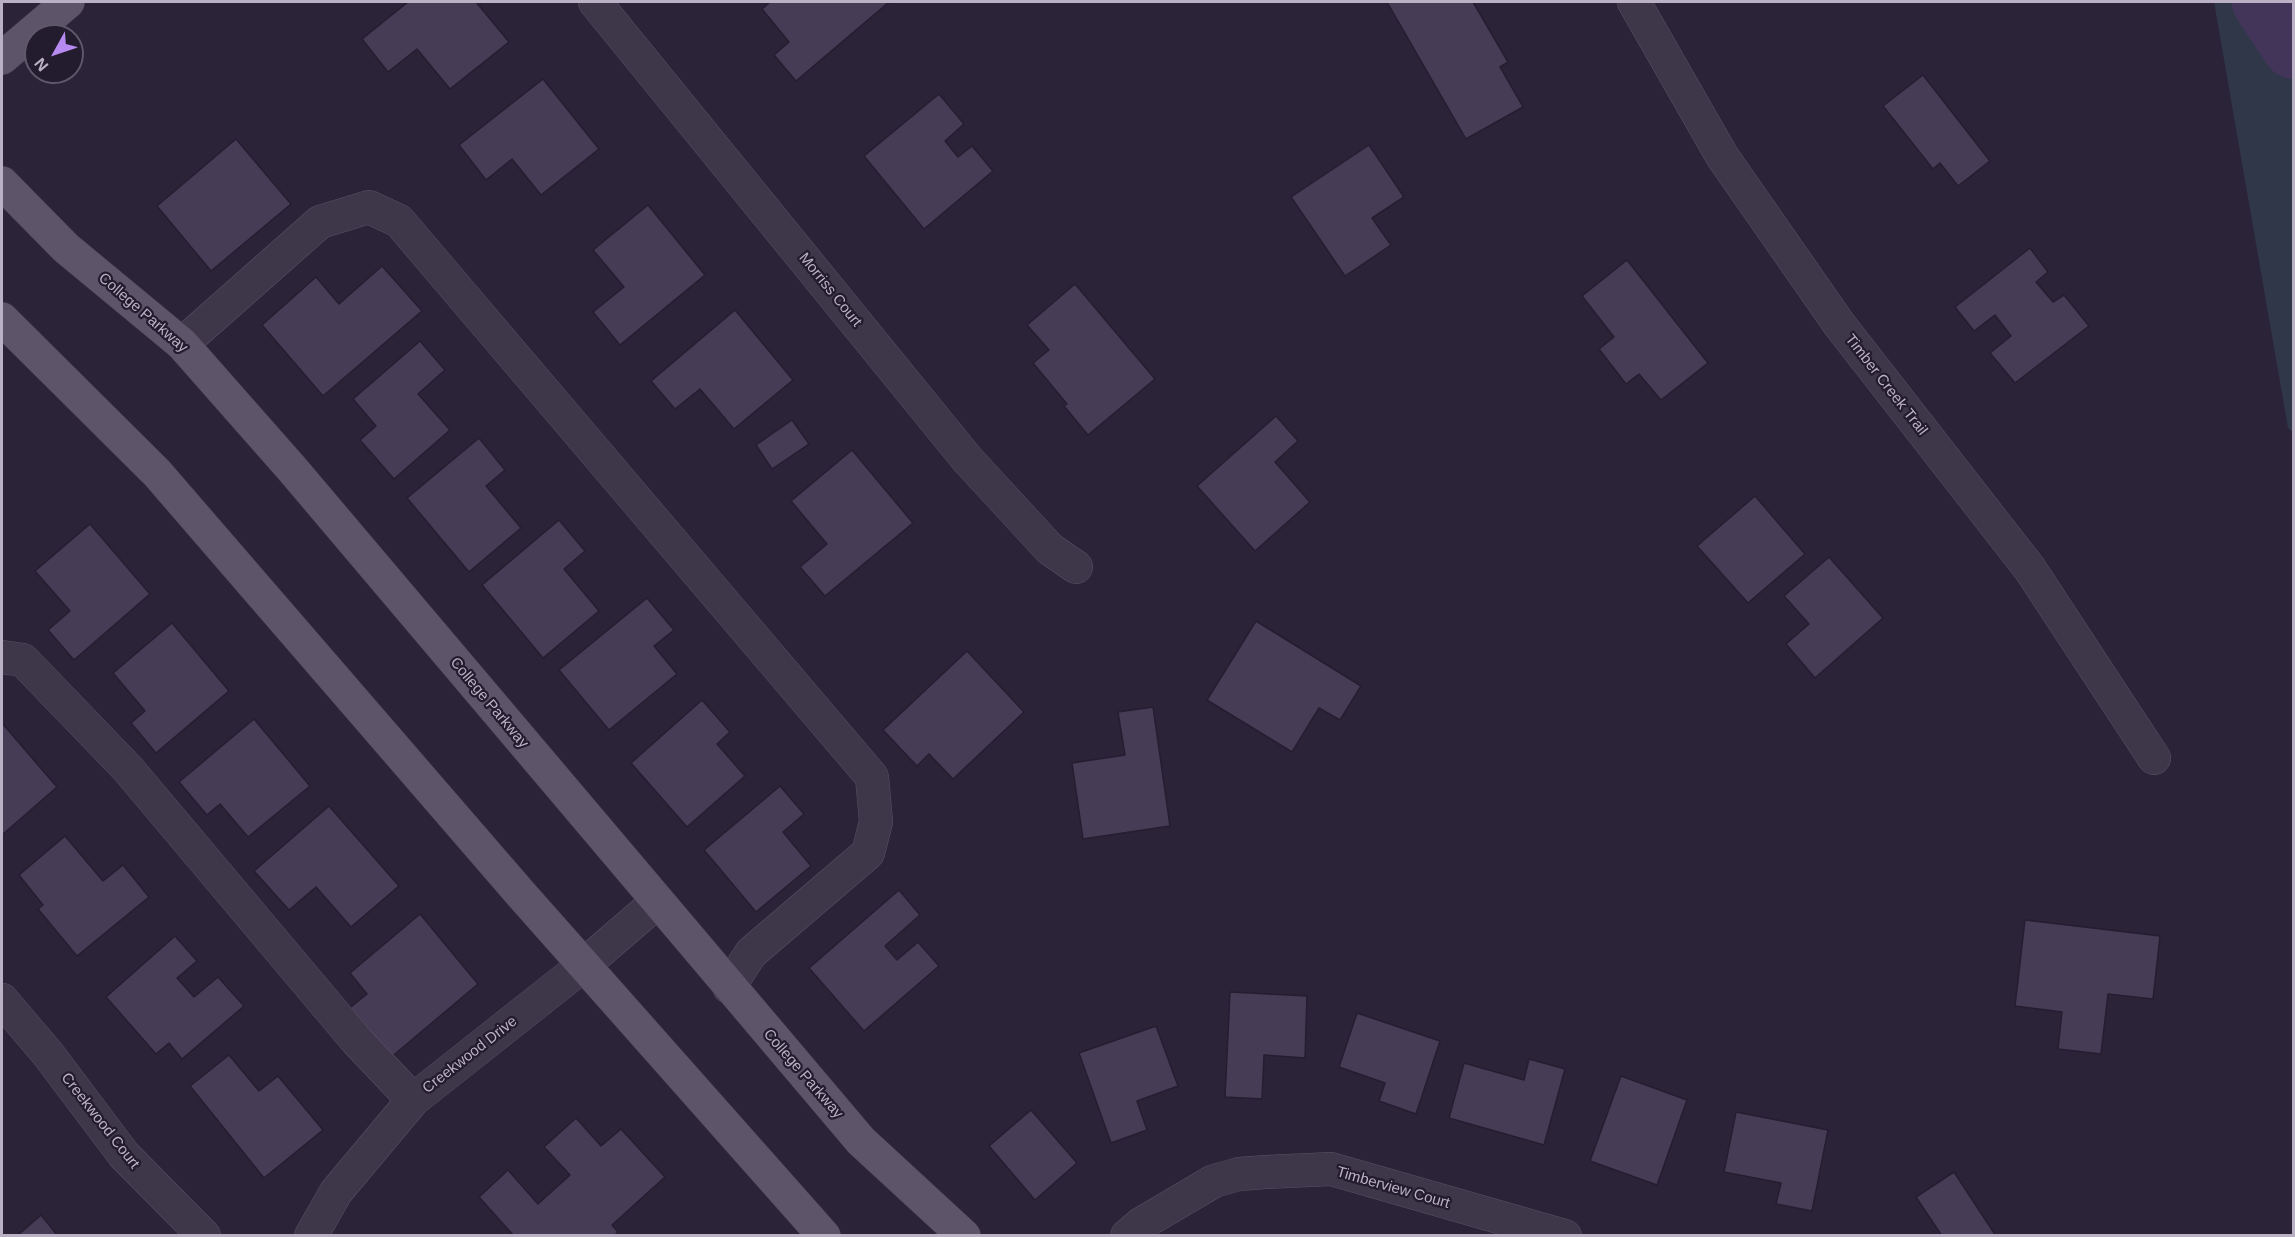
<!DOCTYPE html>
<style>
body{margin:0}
#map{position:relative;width:2295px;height:1237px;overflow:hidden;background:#2b2338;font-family:Helvetica,sans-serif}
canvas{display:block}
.frame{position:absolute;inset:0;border:3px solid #bab1c5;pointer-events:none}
.north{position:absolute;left:24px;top:24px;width:60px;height:60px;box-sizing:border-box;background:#231c2e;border:2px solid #5f586a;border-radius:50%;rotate:230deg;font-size:16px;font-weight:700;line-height:24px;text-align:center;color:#bab1c5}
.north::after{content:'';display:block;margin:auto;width:21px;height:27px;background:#b78af1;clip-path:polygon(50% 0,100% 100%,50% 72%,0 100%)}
</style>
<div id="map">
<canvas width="2295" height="1237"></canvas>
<div class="frame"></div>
<div class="north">N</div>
</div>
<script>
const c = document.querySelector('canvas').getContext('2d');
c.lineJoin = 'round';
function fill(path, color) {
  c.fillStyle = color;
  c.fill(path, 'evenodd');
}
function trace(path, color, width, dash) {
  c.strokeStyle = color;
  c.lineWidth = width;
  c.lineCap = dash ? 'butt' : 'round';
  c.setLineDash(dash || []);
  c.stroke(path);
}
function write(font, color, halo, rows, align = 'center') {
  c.font = font + ' Helvetica,sans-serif';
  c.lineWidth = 4.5;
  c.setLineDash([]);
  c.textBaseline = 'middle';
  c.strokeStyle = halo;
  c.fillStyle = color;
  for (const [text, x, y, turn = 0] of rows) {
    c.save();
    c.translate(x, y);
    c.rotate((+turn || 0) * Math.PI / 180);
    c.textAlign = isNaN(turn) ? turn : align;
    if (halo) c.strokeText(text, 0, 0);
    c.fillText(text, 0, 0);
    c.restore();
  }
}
const green = new Path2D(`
 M2214,2H2293V432L2288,428Z`);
const river = new Path2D(`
 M2264,2L2294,47`);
const building = new Path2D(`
 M408,2H476L509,42L450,89L417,49L388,72L362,39Z
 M770,2H889L796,81L774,55L789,42L762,9Z
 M1387,2H1473L1508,62L1500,67L1523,107L1466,139Z
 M1923,75L1990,161L1958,186L1940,163L1933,169L1883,106Z
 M543,79L599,149L541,195L512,159L486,180L459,145Z
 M939,94L964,124L945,141L958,157L972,146L993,171L924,229L864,156Z
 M236,139L291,204L211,271L157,206Z
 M1369,145L1404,197L1372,218L1391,245L1345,276L1291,197Z
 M648,205L705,275L620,345L593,312L624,287L593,250Z
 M2030,248L2048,272L2036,282L2053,302L2064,295L2089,326L2015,383L1990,353L2011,336L1995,315L1974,331L1955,307Z
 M1627,260L1708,363L1661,400L1639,374L1626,384L1599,349L1614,337L1582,296Z
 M382,266L422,311L323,396L262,325L316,277L339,304Z
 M1075,284L1155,379L1088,435L1064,406L1067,404L1033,363L1049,350L1027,325Z
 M735,310L793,380L734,429L700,389L675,409L651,381Z
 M420,341L445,370L418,394L450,430L394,479L360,440L376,426L353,399Z
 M1276,416L1298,441L1275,462L1310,502L1255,551L1197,486Z
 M792,420L809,444L772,469L756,445Z
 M479,438L505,470L486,486L521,528L469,572L407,498Z
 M852,450L913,523L825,596L800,567L827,544L791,501Z
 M1755,496L1805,554L1748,603L1697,546Z
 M559,520L585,551L564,569L599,611L543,658L482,585Z
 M90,524L150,594L74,660L48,630L70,611L35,571Z
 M1829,557L1883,618L1815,678L1786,644L1809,624L1784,596Z
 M647,598L674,630L654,646L677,674L609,730L559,670Z
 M1256,621L1361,686L1340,720L1319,708L1292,752L1207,700Z
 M172,623L229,691L156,753L131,723L145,711L113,673Z
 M967,651L1024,712L953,779L929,754L917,766L883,730Z
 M702,700L730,732L717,744L745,776L687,827L631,763Z
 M1153,707L1170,826L1083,839L1072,763L1125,755L1118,712Z
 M254,719L310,786L248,837L220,804L207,815L179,782Z
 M2,723L57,787L2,835Z
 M780,786L804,814L783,832L811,866L756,912L704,850Z
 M329,806L399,886L351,927L316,887L289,910L254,871Z
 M65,836L103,881L123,865L149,897L77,956L38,909L43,905L19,875Z
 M899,890L920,915L885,946L897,960L918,942L939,966L864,1031L809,968Z
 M420,914L478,984L389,1059L347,1010L367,994L350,973Z
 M2025,920L2160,936L2153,999L2108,994L2101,1054L2058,1049L2062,1012L2015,1006Z
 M175,936L197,961L177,978L194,997L218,977L244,1006L182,1059L169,1043L156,1054L106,997Z
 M1230,992L1307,996L1305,1058L1264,1055L1262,1099L1225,1097Z
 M1357,1013L1440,1041L1416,1114L1379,1101L1385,1083L1339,1067Z
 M1156,1026L1178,1086L1137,1101L1147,1130L1111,1143L1079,1053Z
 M229,1055L259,1091L278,1076L323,1130L264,1178L190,1086Z
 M1529,1059L1565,1069L1544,1145L1449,1118L1464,1063L1524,1080Z
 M1621,1076L1687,1100L1657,1185L1590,1161Z
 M1031,1110L1077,1163L1035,1200L989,1146Z
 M1736,1112L1828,1130L1812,1211L1776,1204L1781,1183L1724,1172Z
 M576,1118L601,1146L621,1129L665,1177L612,1225L618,1232L614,1236H514L479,1197L508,1170L538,1204L570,1175L544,1147Z
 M1954,1172L1996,1236H1942L1916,1197Z
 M41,1215L58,1236H17Z`);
const minor = new Path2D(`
 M595,2L967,459L1050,549L1076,567
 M1634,2L1722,156L1839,324L2030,569L2154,758
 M182,344L320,222L369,207L399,221L872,777L876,822L868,853L751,953L729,987
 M2,657L23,660L128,769L357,1041L413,1100
 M2,1000L48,1054L124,1155L204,1236
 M311,1236L336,1192L413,1100L585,964L657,902
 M1127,1236L1141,1224L1214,1181L1239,1174L1266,1172L1331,1169L1565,1236`);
const major = new Path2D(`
 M2,58L68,2
 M2,183L66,248L182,344L293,470L861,1141L964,1236
 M2,319L157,473L520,893L824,1236`);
const streetNames = [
 ["Morriss Court",830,290,51],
 ["College Parkway",143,313,41],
 ["Timber Creek Trail",1886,385,52],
 ["College Parkway",489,703,50],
 ["Creekwood Drive",470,1055,-38],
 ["College Parkway",803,1074,49],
 ["Creekwood Court",100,1121,52],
 ["Timberview Court",1393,1188,16]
];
fill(green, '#303748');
trace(river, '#43345a', 64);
fill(building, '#463c56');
trace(building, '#251e30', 1.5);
trace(minor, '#595164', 34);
trace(major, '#443d4f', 34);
trace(minor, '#3e3649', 33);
trace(major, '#5d5469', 33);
write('15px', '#bab1c5', '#231c2e', streetNames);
</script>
